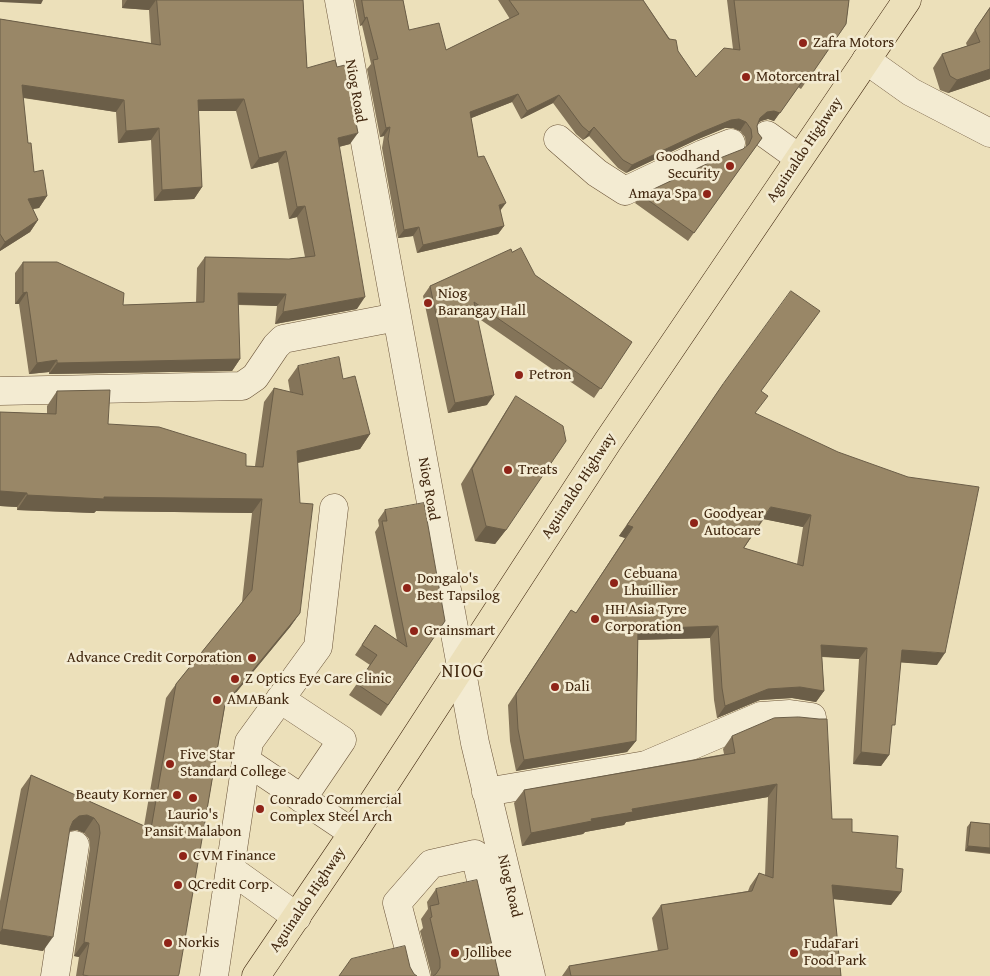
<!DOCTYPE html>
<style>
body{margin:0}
canvas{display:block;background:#ece0ba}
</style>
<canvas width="990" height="976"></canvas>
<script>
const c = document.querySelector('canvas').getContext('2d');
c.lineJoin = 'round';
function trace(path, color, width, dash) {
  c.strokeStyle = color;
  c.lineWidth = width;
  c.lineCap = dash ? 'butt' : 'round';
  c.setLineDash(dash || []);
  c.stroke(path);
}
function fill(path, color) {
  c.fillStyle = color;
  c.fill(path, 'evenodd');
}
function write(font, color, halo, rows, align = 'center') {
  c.font = font + ' "Gentium Book Plus",serif';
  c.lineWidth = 5;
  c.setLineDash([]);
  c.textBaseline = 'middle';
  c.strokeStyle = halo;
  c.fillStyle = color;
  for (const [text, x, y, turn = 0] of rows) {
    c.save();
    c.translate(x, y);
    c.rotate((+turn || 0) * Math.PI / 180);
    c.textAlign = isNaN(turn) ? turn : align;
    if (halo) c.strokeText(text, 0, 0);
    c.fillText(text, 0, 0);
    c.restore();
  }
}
const minor = new Path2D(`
 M339,0L475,743L531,976
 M866,60L911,92L990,133
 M767,135L799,158
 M558,139L597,173L625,191L703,154L731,143
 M0,391L242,386L255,377L276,346L283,339L397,317
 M280,699L342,740L302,799
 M246,761L353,833
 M486,792L646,765L761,716L790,714L812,717
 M230,869L297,917
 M55,976L75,845
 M214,976L249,742L318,647L334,508
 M416,976L397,903L431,864L475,854L503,976`);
const highway = new Path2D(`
 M256,976L353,833L608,441L907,0`);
const wall = new Path2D(`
 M122,0H303L307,68L350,144L339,147L357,309L275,324L277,306L238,305L240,359L232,371L49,374V372L29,374L19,304H15V273L23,262L123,305L196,303L197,268L205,257L289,259L305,257L297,217L289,219L278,162L251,169L236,111H198L202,187L194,199L154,201L151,140L118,143L116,112L23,98L28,143L34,172L47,196L39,208L33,209L38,220L30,232L0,251V19L151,43L149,10L122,8Z
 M355,0H403L409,30L446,50L510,19L498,0H643L696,77L733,49L727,0H849L846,24L801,89L798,87L774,121L768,119L761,121L758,123L757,126L758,133L762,138L688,241L635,203L641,195L743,149L746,147V145L745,137L740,131L733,128H725L696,140L626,173L618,168L589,136L583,140L576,134L553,103L521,119L512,102L471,118L478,157L500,211L504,226L498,234L417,253L413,236L398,238L382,148L384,136L380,137L367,69L371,64L362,25L360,26Z
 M990,7V79L948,93L940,90L933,68L942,54L967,46L966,43Z
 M512,252L535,275L632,342L594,398L478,318L487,405L448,413L423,296L430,286Z
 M298,366L343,379L370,434L360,449L298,463L300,613L290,627L225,706L178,976H76L79,957L74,956L90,847L89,839L84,833L77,830L69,831L43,951L0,944V901L21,789L31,775L144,826L166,698L176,684L242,602L252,513L96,511L94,513L17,510V507L0,506V412L47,414V406L57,391L108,424L246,466H255L264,402L274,388L290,392L288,380Z
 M723,384L761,391L755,413L937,665L901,662L891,731L889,755L881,766L853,764L859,659L822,657L824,691L816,702L792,698L760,700L717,718L714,700L710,638L638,640L636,741L627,752L516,771L510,741L508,705L571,610L576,613L625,538L619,536ZM764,519L803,527L797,564L744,548Z
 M516,396L506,530L495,544L475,541L461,484L506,411Z
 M385,510L445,621L381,716L349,695L370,665L355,655L375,625L397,640L375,532L379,526L378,520Z
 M732,736L832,819L852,832L896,868L901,892L891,905L833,899L841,976H562L569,966L658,951L652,918L661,905L748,891L750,886L759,873L765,875L768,797L626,822L624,825L585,832L583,834L522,846L514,803L524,790L724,754L723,749Z
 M971,822L990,824V854L965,851L967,827Z
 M436,889L499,976H431V973L420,931L423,928L421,919L428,909L427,902Z`);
const shadedWall = new Path2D(`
 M0,0H43L41,4L0,2Z
 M127,0H156L149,10L122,8Z
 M367,17L362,25L360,26L365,18Z
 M990,69V79L948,93L957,80Z
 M804,79L774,121L768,119L761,121L754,126L760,118Z
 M22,85L124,100L116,112L13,96Z
 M518,94L512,102L464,121L470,112Z
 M559,95L553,103L521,119L527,111Z
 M244,99L236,111H189L198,100Z
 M739,119L746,122L740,131L733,128H725L696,140L626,173L632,165L702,132L731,120Z
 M390,127L384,136L380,137L386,128Z
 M594,127L589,136L583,140L589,132Z
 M159,128L151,140L118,143L126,131Z
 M358,133L350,144L330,149L338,138Z
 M286,151L278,162L251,169L259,158Z
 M202,187L194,199L154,201L162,190Z
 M47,196L39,208L20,211L28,199Z
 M506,203L500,211L499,205Z
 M305,206L297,217L289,219L297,207Z
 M38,220L30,232L0,251V249L5,242Z
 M504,226L498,234L417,253L423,245Z
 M419,227L413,236L398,238L404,230Z
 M27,292L19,304H15L23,293Z
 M238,293L286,294L277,306L230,304Z
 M365,297L357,309L275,324L283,312Z
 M240,359L232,371L49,374L57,363Z
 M57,360L49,372L29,374L37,363Z
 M494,395L487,405L448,413L455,403Z
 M370,434L360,449L287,465L297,451Z
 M0,491L27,493L17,507L0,506Z
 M27,495L104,497L262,499L252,513L96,511L94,513L17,510Z
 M771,507L811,515L803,527L763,519Z
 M627,525L633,527L625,538L619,536Z
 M486,526L506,530L495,544L475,541Z
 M300,613L290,627L215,718L225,704Z
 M718,626L710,638L630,640L638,629Z
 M821,645L867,648L859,659L813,656Z
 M902,650L945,653L937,665L894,662Z
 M800,687L824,691L816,702L792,698L760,700L717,718L725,706L768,689Z
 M636,741L627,752L516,771L524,760Z
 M861,752L889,755L881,766L853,764Z
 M777,784L768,797L626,822L624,825L585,832L583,834L522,846L531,833L632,809Z
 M87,815L94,818L84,833L77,830L69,831L73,821L79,816Z
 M968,846L990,848V853L965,851Z
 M832,885L901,892L891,905L823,898Z
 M2,929L53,937L43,951L0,944V932Z
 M84,942L89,943L79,957L74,956Z`);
const building = new Path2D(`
 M157,0H303L307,68L335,60L337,67L345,65L358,133L338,138L365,297L283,312L286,294L238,293L240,359L57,363V360L37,363L27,292L23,293V262H57L124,293L123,305L204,302L205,257L289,259L315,256L305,206L297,207L286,151L259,158L244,99L198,100L202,187L162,190L159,128L126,131L124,100L22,85L28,143H31L34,172L43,170L47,196L28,199L38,220L5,242L0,234V19L160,45Z
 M362,0H403L409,30L439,23L446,50L519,14L509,0H643L669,39L676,40L678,51L696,77L724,48L740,50L734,0H849L846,24L807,81L804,79L780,113L774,111L767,112L760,118L757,126L758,133L762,138L694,233L641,195L715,160L743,149L749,144L752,137L751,129L746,122L739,119L731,120L702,132L632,165L623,160L594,127L589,132L582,126L559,95L527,111L518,94L470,112L478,157L484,156L506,203L499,205L504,226L423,245L419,227L404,230L388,139L390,127L386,128L373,60L378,59L367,17L365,18Z
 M990,8V69L957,80L950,76L942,54L980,42L975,30Z
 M521,248L535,275L632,342L601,389L474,302L494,395L455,403L430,286L511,249L512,252Z
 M791,291L820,311L761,391L768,396L755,413L838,452L908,477L979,487L945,653L902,650L895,725H892L889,755L861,752L867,648L821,645L824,691L800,687L768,689L725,706L722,688L718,626L638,629L636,741L524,760L518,729L516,694L571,610L576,613L633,527L627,525L723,384ZM771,507L811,515L803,566L744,548Z
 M339,357L343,379L355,376L370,434L297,451L300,503L313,504L300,613L225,704L179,974L178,976H89L83,975L89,943L84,942L100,833L99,825L94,818L87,815L79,816L73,821L70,828L53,937L2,929L31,775L151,829L176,684L252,590L262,499L104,497V499L27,495V493L0,491V412L56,414L57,391L110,390L108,424L159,427L246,454V466L263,467L274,388L303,395L298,366Z
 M516,396L563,426L566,441L506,530L486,526L472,469Z
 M424,503L445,621L388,705L357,684L377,655L362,645L375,625L407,647L382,521H387L385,510Z
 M799,717L819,719H827L832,819H852V832L898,836L896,868L903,869L901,892L832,885L841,976H571L569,966L668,949L661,905L752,891L759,873L773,878L777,784L632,809L633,812L591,819L592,821L531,833L524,790L735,753L732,736L774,718Z
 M971,822L990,824V848L968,846Z
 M477,880L499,976H433L436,974L440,968V960L430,918L432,917L430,906L439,904L436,889Z
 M405,946L410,967L414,974L417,976H339L351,959Z`);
const markers = [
 [803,43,5,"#8f2418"],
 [746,77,5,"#8f2418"],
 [730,166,5,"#8f2418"],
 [707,194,5,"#8f2418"],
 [428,303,5,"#8f2418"],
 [519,375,5,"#8f2418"],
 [508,470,5,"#8f2418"],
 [694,523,5,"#8f2418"],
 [614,583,5,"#8f2418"],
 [407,588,5,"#8f2418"],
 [595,619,5,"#8f2418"],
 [414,631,5,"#8f2418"],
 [252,658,5,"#8f2418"],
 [235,679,5,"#8f2418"],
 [555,687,5,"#8f2418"],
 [217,700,5,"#8f2418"],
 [170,764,5,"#8f2418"],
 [177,795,5,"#8f2418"],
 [193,798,5,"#8f2418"],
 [260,809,5,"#8f2418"],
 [183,856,5,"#8f2418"],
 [178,885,5,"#8f2418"],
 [168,943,5,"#8f2418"],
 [455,953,5,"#8f2418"],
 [794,953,5,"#8f2418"]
];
const poiNames = [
 ["Zafra Motors",813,43],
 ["Motorcentral",756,77],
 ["Goodhand",720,157,"right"],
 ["Security",720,174,"right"],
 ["Amaya Spa",697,194,"right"],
 ["Niog",438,294],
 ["Barangay Hall",438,311],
 ["Petron",529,375],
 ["Treats",518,470],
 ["Goodyear",704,514],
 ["Autocare",704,531],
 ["Cebuana",624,574],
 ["Lhuillier",624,591],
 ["Dongalo's",417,579],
 ["Best Tapsilog",417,596],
 ["HH Asia Tyre",605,610],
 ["Corporation",605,627],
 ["Grainsmart",424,631],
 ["Advance Credit Corporation",242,658,"right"],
 ["Z Optics Eye Care Clinic",245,679],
 ["Dali",565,687],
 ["AMABank",227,700],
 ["Five Star",180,755],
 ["Standard College",180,772],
 ["Beauty Korner",167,795,"right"],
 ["Conrado Commercial",270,800],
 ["Complex Steel Arch",270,817],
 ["Laurio's",193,815,"center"],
 ["Pansit Malabon",193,832,"center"],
 ["CVM Finance",193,856],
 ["QCredit Corp.",188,885],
 ["Norkis",178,943],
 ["FudaFari",804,944],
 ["Food Park",804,961],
 ["Jollibee",465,953]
];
const streetNames = [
 ["Niog Road",355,91,80],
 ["Aguinaldo Highway",805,150,-56],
 ["Aguinaldo Highway",579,486,-57],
 ["Niog Road",428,489,80],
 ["Niog Road",509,886,77],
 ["Aguinaldo Highway",308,900,-56]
];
const quarterNames = [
 ["NIOG",463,672]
];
trace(minor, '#6b5439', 29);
trace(highway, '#40260e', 29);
trace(minor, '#f3ebd2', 28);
trace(highway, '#ece0ba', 28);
fill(wall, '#847459');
fill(shadedWall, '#6b5e48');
fill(building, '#998767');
trace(building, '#6b5e48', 1);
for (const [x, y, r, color] of markers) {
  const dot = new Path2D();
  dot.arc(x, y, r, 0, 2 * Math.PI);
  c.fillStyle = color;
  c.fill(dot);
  trace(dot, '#f3ebd2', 2);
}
write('15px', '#40260e', '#f3ebd2', poiNames, 'left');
write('15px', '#40260e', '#f3ebd2', streetNames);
c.letterSpacing = '1px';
write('18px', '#40260e', '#f3ebd2', quarterNames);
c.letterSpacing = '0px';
</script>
